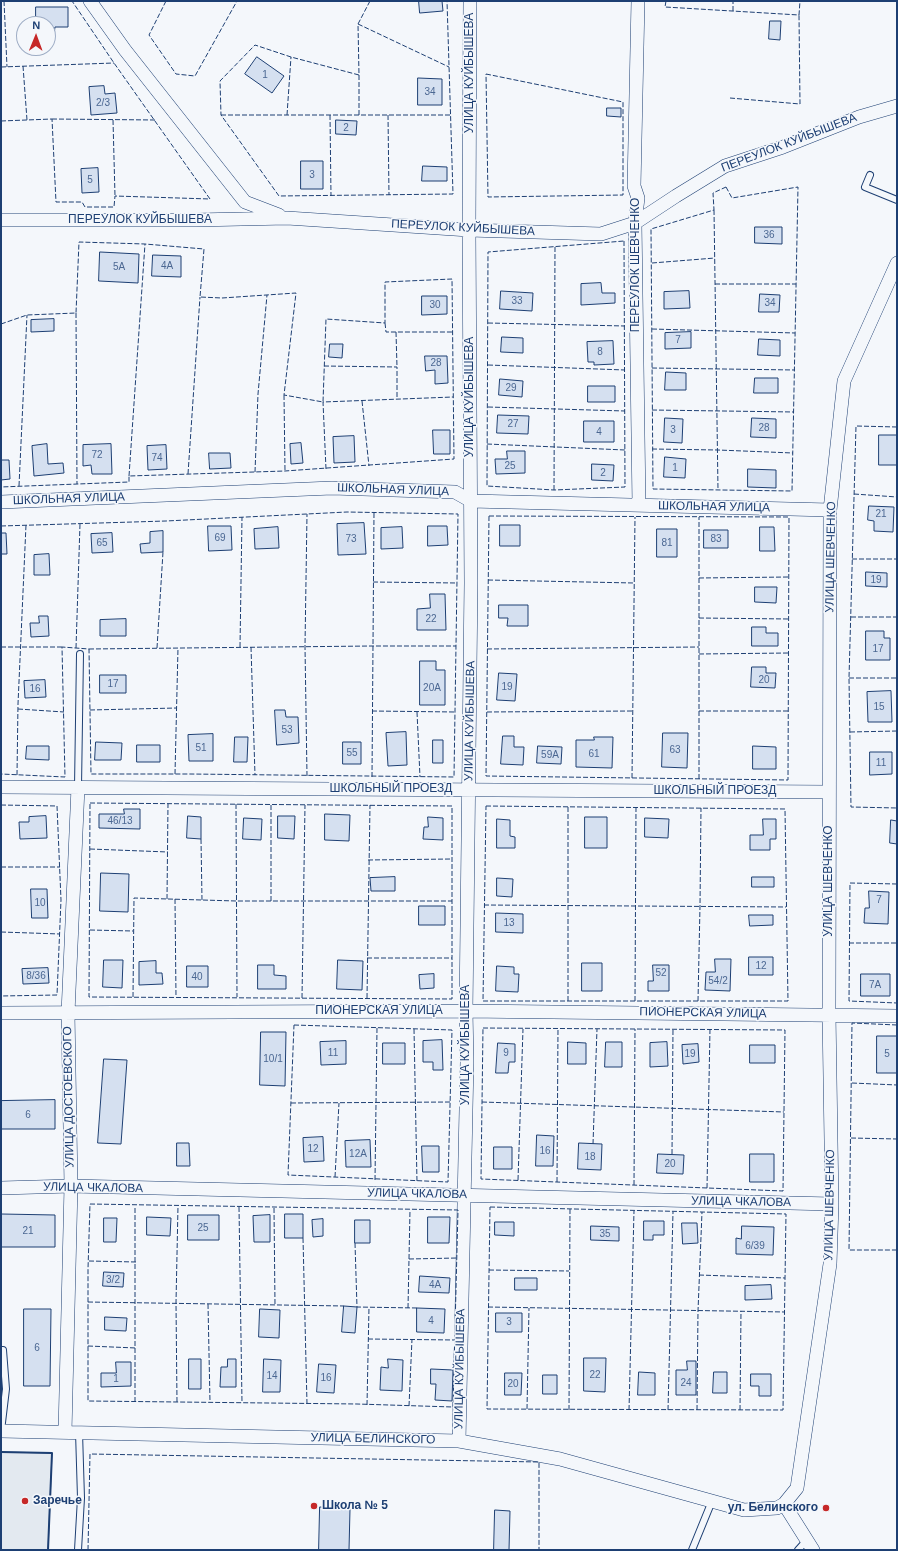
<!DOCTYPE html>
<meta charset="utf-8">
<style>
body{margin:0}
#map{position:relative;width:898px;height:1551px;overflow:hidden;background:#f4f7fb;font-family:Arial,sans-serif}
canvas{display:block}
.frame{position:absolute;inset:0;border:2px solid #1d3f73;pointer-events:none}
.north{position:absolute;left:16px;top:16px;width:40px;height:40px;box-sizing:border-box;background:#f4f7fb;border:1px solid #9eadc5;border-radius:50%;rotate:1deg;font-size:11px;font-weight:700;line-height:16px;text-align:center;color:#1d3f73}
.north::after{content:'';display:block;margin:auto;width:14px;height:18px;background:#c62828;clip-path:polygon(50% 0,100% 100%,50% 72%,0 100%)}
</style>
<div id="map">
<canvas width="898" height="1551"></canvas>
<div class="frame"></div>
<div class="north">N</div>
</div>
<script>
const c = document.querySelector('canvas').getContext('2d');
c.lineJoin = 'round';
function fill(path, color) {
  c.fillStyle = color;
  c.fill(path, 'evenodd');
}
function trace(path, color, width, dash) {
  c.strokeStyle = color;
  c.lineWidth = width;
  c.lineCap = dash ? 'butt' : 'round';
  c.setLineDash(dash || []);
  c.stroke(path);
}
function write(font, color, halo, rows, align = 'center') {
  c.font = font + ' Arial,sans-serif';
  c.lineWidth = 3;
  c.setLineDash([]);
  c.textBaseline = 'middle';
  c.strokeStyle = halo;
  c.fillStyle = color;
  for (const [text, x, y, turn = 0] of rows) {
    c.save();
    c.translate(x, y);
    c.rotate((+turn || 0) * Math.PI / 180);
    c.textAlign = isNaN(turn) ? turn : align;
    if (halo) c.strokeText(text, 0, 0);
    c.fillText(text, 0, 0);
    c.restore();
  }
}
const green = new Path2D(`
 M1,1452L52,1453L48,1550H1Z`);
const building = new Path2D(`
 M419,1H442L443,11L420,13Z
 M36,7H68V27H55L54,34H48V24H36Z
 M770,21H781L780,40L769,39Z
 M257,57L284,76L272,93L245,74Z
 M418,78L442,79V105H418Z
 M104,86L105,94L115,93L117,113L91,115L89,87Z
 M607,108H621V117L607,116Z
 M336,120L357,121L356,135L336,134Z
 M301,161H323V189H301Z
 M423,166L447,167V181H422Z
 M98,168L99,192L82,193L81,169Z
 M755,227H782V244L755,243Z
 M100,252L139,254L138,283L99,281Z
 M153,255L181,256V277L152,276Z
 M601,283L602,293H615V303L581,305V284Z
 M501,291L533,293L532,311L500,309Z
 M689,291L690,308L664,309V292Z
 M760,294L780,295L779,312H759Z
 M422,296H447V314L422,315Z
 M54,319V331L31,332V320Z
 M691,332V348L665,349V333Z
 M502,337L523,338V353L501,352Z
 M759,339L780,340V356L758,355Z
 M613,341L614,364L594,365V362H588L587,342Z
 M330,344H343L342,358L329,357Z
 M425,356H447L448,383L435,384V370L426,371Z
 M666,372L686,373V390H665Z
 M755,378H778V393H754Z
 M500,379L523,381L522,397L499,395Z
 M588,386H615V402H588Z
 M498,415L529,416L528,434L497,433Z
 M665,418L683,419L682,443L664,442Z
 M752,418L776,419V438L751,437Z
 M584,421H614V442H584Z
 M433,430H450V454H434Z
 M879,435H897V465H879Z
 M354,436L355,462L334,463L333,437Z
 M301,443L303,463L291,464L290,444Z
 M47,444L48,464L63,463L64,473L34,476L32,446Z
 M111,444L112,474H92L91,465L83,466V445Z
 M166,445L167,469L148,470L147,446Z
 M507,451H525V473L496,474L495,459H507Z
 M209,453H230L231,468L210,469Z
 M665,457L686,459L685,478L664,477Z
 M1,460H9L10,479L1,480Z
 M592,464L614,465L613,481L592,480Z
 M748,469L776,470V488L748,487Z
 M869,506L894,507L893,532L874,531V521L868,520Z
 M364,523L366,554L338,555L337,524Z
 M500,525H520V546H500Z
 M208,526H231L232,550L209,551Z
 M428,526H447L448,545L428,546Z
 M278,527L279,548L255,549L254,529Z
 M402,527L403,548L381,549V528Z
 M760,527H774L775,551H760Z
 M657,529H677V557H657Z
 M704,530H728V548H704Z
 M163,531V552L141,553L140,544L150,543V532Z
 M1,533H6L7,554H1Z
 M112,533L113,552L92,553L91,534Z
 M49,554L50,575H34V555Z
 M866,572L887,573V587L866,586Z
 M755,587H777L776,603L755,602Z
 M430,594H445L446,630H417V609L430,608Z
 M499,605H528V626H507L508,618H499Z
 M39,616H48L49,636L31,637L30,623H39Z
 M126,619V636H100V620Z
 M752,627H766V633H778V646H752Z
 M866,631H884V638H890V660H866Z
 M420,661H436V670H445V705H420Z
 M752,667H766V673H776L775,688L751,687Z
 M499,673L517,674L515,701L497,700Z
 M100,675H126V693H100Z
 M45,680L46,697L25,698L24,681Z
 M891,691L892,722H868L867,692Z
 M275,710H285L286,717H298L299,743L277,745Z
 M406,732L407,765L388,766L386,733Z
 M663,733H688L687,768L662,767Z
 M213,734V761H189L188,735Z
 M503,736H514V747H524L523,765L501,764Z
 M235,737H248L247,762H234Z
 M594,737H613L612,768L576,767V740H594Z
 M433,740H443V763H433Z
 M96,742L122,743L121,760H95Z
 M343,742H361V764H343Z
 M137,745H160V762H137Z
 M27,746H49V760L26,759Z
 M538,746L562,747L561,764L537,763Z
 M753,746L776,747V769H753Z
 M870,752H892V774L870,775Z
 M124,809H140V829L99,828V814H124Z
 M325,814L350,815L349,841L325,840Z
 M46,816L47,838L20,839L19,822H29V817Z
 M188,816L201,817V839L187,838Z
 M278,816H295L294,839L278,838Z
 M428,817L443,818V840L423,839L424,827H428Z
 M585,817H607V848H585Z
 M244,818L262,819L261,840L243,839Z
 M645,818L669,819L668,838L645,837Z
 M497,819L510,820V836L515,837V848H497Z
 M763,819H776V839H770V850H750V835H763Z
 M891,820L897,821V844L890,843Z
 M101,873L129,874L128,912L100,911Z
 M395,877V891H371L370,878Z
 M752,877H774V887H752Z
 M497,878L513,879L512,897L497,896Z
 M31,889H47L48,918H32Z
 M869,891L889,892L888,924L864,923L865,908H869Z
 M419,906H445V925H419Z
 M496,913L523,914V933L496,932Z
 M749,915H773V925L750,926Z
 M749,957H773V975H749Z
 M715,959H731L730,991L705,990L706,972H715Z
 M104,960H123L122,988L103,987Z
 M338,960L363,961L362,990L337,989Z
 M156,961V973H162L163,984L139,985V962Z
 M582,963H602V991H582Z
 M258,965H274V975L286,976V989H258Z
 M653,965H669V991H648V981H653Z
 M187,966H208V987H187Z
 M497,966L514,967V974H519L518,992L496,991Z
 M48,968L49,983L23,984L22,969Z
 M434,974V988L420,989L419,975Z
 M861,974H890V996H861Z
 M261,1032H286L285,1086L260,1085Z
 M877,1036H897V1073H877Z
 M442,1040L443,1070H433V1062H423V1041Z
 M346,1041V1064L321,1065L320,1042Z
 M568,1042L586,1043V1064H568Z
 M606,1042H622V1067H605Z
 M667,1042L668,1066L650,1067V1043Z
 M383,1043H405V1064H383Z
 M498,1043L515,1044V1062H509L508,1073H496Z
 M698,1044L699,1062L683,1064L682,1045Z
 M750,1045H775V1063H750Z
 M104,1059L127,1060L121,1144L98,1143Z
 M55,1100V1129H1V1101Z
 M537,1135L554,1136L553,1166H536Z
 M323,1137L324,1161L304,1162L303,1138Z
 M370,1140L371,1167H346L345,1141Z
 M177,1143H189L190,1166H177Z
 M579,1143L602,1144L601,1170L578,1169Z
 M422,1146H439V1172H423Z
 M494,1147H512V1169H494Z
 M658,1154L684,1155L683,1174L657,1173Z
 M750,1154H774V1182H750Z
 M1,1214L55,1215V1247H1Z
 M285,1214H303V1238H285Z
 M188,1215H219V1240H188Z
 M270,1215V1242H254L253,1216Z
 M147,1217L171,1218L170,1236L147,1235Z
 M428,1217H450L449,1243H428Z
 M104,1218H117L116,1242H104Z
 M323,1219V1236L313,1237L312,1220Z
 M355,1220H370V1243H355Z
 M644,1221H664V1235H653V1240H644Z
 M495,1222H514V1236L495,1235Z
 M682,1223H697L698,1243L683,1244Z
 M591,1226L619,1227V1241L591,1240Z
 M742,1226L774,1227L773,1255L736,1254V1238L741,1239Z
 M104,1272L124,1273L123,1287L103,1286Z
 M420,1276L450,1278L449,1293L419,1292Z
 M515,1278H537V1290H515Z
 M771,1285L772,1299L745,1300V1286Z
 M344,1306L357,1307L355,1333L342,1332Z
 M417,1308L445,1309L444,1333L417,1332Z
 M24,1309H51L50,1386H24Z
 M260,1309L280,1310L279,1338L259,1337Z
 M496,1313H522V1332H496Z
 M105,1317L127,1318L126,1331L105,1330Z
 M584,1358H606L605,1392L584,1391Z
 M189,1359H201V1389H189Z
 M228,1359H236V1387H220L221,1367H227Z
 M264,1359L281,1360L280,1392H263Z
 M388,1359L403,1360L402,1391L380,1390L381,1367L388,1368Z
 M687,1361H696V1395H676V1370H687Z
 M116,1362H131V1386L101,1387V1373H116Z
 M319,1364L336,1365L334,1393L317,1392Z
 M431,1369L453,1370L452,1401L435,1400L436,1384H431Z
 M639,1372L655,1373V1395H638Z
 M714,1372H727V1393H713Z
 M505,1373H522L521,1395H505Z
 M751,1374H771V1396H759V1386H751Z
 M543,1375H557V1394H543Z
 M320,1507L350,1509L349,1550H319Z
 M495,1510L510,1511L509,1550H494Z`);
const lane = new Path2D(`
 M870,175L865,187L897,200
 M78,787L80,654
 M1,1350H3L6,1389L1,1431
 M78,1550L81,1498L79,1432
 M692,1550L712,1501
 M798,1550L807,1540`);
const street = new Path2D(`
 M90,1L125,50L245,202L279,215
 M638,1L634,186L638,198L635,223L639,505
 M1,220H196L287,218L469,230L601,234L635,223L676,196L725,166L783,147L859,117L897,106
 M1,502L332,488L455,492L471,501L830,510
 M1,787L829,792
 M1,1013L466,1011L897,1016
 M1,1188L71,1186L832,1204
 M1,1431L459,1441L560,1459L744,1510L777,1508L784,1504L797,1488L830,1264L832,1204L829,1014L830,510L844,381L897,263
 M65,1432L71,1186L68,1013L78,787
 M459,1441L467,1062L466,1011L471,583L469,230L470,1
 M784,1504L813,1550`);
const fence = new Path2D(`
 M4,1L7,67
 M166,1L149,35L176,74L195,76L237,1
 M370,1L358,24L359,75L291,57L255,45L220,81L221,115L279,196L453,194L447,1
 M666,1L665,7L799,15L800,1
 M733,11V1
 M358,24L449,67
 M23,66L27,120
 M1,67L114,63
 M486,74L623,102V195L488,197Z
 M730,98L800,104L799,15
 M221,115H450
 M287,115L291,57
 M330,115L331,196
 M359,115V75
 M388,115L389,195
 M52,119L155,120
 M113,120L115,196
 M1,121L52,119L56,202H82L85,207H114L115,196L210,199L114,63L72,1
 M726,187L732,198L798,187L792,491L653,489L651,229L714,210L713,193Z
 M714,210L718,490
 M624,241L625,487L554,490L487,486L488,252Z
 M652,263L715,258
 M715,284H796
 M76,313L77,484
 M385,323L386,332H453
 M488,323L625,326
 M1,324L27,315L76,313L79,242L145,244L204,249L200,297L222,298L296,293L284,395L323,402L326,319L385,323V282L452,279L454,459L285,471L129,476V482L1,487
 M652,329L795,333
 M396,332L397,367
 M488,365L625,370
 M324,366L397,367V399
 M652,368L795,370
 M284,395L285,471
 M362,401L369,466
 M488,407L625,411
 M652,410L794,412
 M897,427L856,426L849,678L851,807L897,808
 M487,444L625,450
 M652,449L718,450L793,453
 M326,469L323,402L453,397
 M255,472L258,394L267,295
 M188,474L200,297
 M129,476L145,244
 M19,486L27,315
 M554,490L555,247
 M854,494L897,497
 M489,516L789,517L788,780L486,776Z
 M1,526L166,521L347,512L458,514L454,777L190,774H91L89,649L62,647L65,777L1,774
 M852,559H897
 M699,578L789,577
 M488,580L634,583
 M373,582L457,583
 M851,617H897
 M699,618L789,619
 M1,647H62
 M240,647L242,517
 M251,647L255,775
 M76,648L80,524
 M157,648L163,552
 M89,649L372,646H456
 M487,649L699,647
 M699,654L789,653
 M849,678H897
 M18,709L64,712
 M90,710L177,708
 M372,711L455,712
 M699,711H788
 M417,712L420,777
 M487,712L633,711
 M850,732L897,731
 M175,774L178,648
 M17,775L18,704L26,525
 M307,776L305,646L307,514
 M372,777L374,512
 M632,778L635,517
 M699,779V517
 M90,803L452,806V999L89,997Z
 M236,804L237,997
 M1,805L57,806L61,900L57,995L1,996
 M271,805V901
 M486,806L785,809L788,1001H483Z
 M201,839L202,900
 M90,849L168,852
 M368,860L452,859
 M1,867H60
 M897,884L850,883L849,1001L897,1003
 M167,899L168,804
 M175,899L176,997
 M484,905L786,907
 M90,930L133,931
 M1,932L60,934
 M849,943H897
 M367,958H452
 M133,997L134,898L236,901H452
 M302,998L305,805
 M367,998L370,805
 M568,1001V807
 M635,1001L636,807
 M698,1001L700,906L701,808
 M294,1025L452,1030L448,1182L288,1175Z
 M897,1025L852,1023L849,1250H897
 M483,1028L785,1030L783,1191L481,1179Z
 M414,1029L417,1182
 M852,1083L897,1085
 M482,1102L784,1112
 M291,1103L451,1102
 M851,1138L897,1139
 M593,1144L597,1029
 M672,1154L673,1029
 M335,1177L339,1103
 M375,1180L377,1028
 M518,1180L523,1029
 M557,1182L558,1029
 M634,1185L635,1029
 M707,1188L710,1029
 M90,1204L458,1210L453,1407L357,1404L88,1401V1269Z
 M239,1207L242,1403
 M490,1207L786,1214L783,1410L487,1409Z
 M274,1208L275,1305
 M303,1238L307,1404
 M355,1243L357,1307L417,1308
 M409,1259L457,1258
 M89,1261L136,1262
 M489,1270L569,1271
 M699,1275L785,1278
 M88,1302L344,1306
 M208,1304L210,1402
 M488,1307L785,1312
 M408,1308L410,1210
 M368,1339L455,1340
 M88,1346L136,1348
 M135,1402V1206
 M177,1402L176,1303L178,1206
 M367,1405L369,1307
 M409,1406L412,1339
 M527,1409L529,1308
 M569,1410L570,1209
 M629,1410L634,1211
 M668,1410L673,1212
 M697,1410L698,1311L702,1212
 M740,1410L741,1311
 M88,1550L90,1454L539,1462V1550`);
const wall = new Path2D(`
 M1,1452L52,1453L48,1550`);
const markers = [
 [25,1501,4,"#c62828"],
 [314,1506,4,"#c62828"],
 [826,1508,4,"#c62828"]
];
const numberNames = [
 ["1",265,75],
 ["34",430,92],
 ["2/3",103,103],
 ["2",346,128],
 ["3",312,175],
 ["5",90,180],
 ["36",769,235],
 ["4А",167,266],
 ["5А",119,267],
 ["33",517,301],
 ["34",770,303],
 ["30",435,305],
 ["7",678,340],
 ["8",600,352],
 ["28",436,363],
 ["29",511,388],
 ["27",513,424],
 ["28",764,428],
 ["3",673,430],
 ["4",599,432],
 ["72",97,455],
 ["74",157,458],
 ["25",510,466],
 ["1",675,468],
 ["2",603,473],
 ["21",881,514],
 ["69",220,538],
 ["73",351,539],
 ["83",716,539],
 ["65",102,543],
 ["81",667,543],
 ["19",876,580],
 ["22",431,619],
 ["17",878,649],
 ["20",764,680],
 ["17",113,684],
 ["19",507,687],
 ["20А",432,688],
 ["16",35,689],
 ["15",879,707],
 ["53",287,730],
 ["51",201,748],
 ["63",675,750],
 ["55",352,753],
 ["61",594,754],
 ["59А",550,755],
 ["11",881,763],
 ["46/13",120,821],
 ["7",879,900],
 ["10",40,903],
 ["13",509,923],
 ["12",761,966],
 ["52",661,973],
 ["8/36",36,976],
 ["40",197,977],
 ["54/2",718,981],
 ["7А",875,985],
 ["11",333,1053],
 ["9",506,1053],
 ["19",690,1054],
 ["5",887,1054],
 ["10/1",273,1059],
 ["6",28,1115],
 ["12",313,1149],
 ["16",545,1151],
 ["12А",358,1154],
 ["18",590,1157],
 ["20",670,1164],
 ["25",203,1228],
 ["21",28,1231],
 ["35",605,1234],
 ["6/39",755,1246],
 ["3/2",113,1280],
 ["4А",435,1285],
 ["4",431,1321],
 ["3",509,1322],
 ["6",37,1348],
 ["22",595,1375],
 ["14",272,1376],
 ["16",326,1378],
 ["1",116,1379],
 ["24",686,1383],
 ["20",513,1384]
];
const streetNames = [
 ["УЛИЦА КУЙБЫШЕВА",470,73,-90],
 ["ПЕРЕУЛОК КУЙБЫШЕВА",789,143,-21],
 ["ПЕРЕУЛОК КУЙБЫШЕВА",140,220],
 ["ПЕРЕУЛОК КУЙБЫШЕВА",463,228,3],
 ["ПЕРЕУЛОК ШЕВЧЕНКО",636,265,-90],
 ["УЛИЦА КУЙБЫШЕВА",470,397,-90],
 ["ШКОЛЬНАЯ УЛИЦА",393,490,2],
 ["ШКОЛЬНАЯ УЛИЦА",69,499,-2],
 ["ШКОЛЬНАЯ УЛИЦА",714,507,1],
 ["УЛИЦА ШЕВЧЕНКО",831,557,-89],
 ["УЛИЦА КУЙБЫШЕВА",470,721,-89],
 ["ШКОЛЬНЫЙ ПРОЕЗД",391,789],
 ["ШКОЛЬНЫЙ ПРОЕЗД",715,791],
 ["УЛИЦА ШЕВЧЕНКО",829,881,-90],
 ["ПИОНЕРСКАЯ УЛИЦА",379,1011],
 ["ПИОНЕРСКАЯ УЛИЦА",703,1013,1],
 ["УЛИЦА КУЙБЫШЕВА",466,1045,-90],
 ["УЛИЦА ДОСТОЕВСКОГО",69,1097,-91],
 ["УЛИЦА ЧКАЛОВА",93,1188,1],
 ["УЛИЦА ЧКАЛОВА",417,1194,1],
 ["УЛИЦА ЧКАЛОВА",741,1202,1],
 ["УЛИЦА ШЕВЧЕНКО",830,1205,-89],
 ["УЛИЦА КУЙБЫШЕВА",460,1369,-89],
 ["УЛИЦА БЕЛИНСКОГО",373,1439,1]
];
const poiNames = [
 ["Заречье",33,1501],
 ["Школа № 5",322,1506],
 ["ул. Белинского",818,1508,"right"]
];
fill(green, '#e3e9f0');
trace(green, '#687fa3', 1);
fill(building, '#d5e0f0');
trace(building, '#1d3f73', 1);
trace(lane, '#1d3f73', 8);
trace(street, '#1d3f73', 14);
trace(lane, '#f4f7fb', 6);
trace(street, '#f4f7fb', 13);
trace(fence, '#1d3f73', 1, [5, 2]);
trace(wall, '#1d3f73', 2);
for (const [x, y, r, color] of markers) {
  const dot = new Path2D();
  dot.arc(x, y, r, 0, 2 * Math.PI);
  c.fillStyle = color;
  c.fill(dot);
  trace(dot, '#f4f7fb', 1.5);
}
write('10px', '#4b6792', null, numberNames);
write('12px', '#1d3f73', '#f4f7fb', streetNames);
write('bold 12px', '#1d3f73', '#f4f7fb', poiNames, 'left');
</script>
